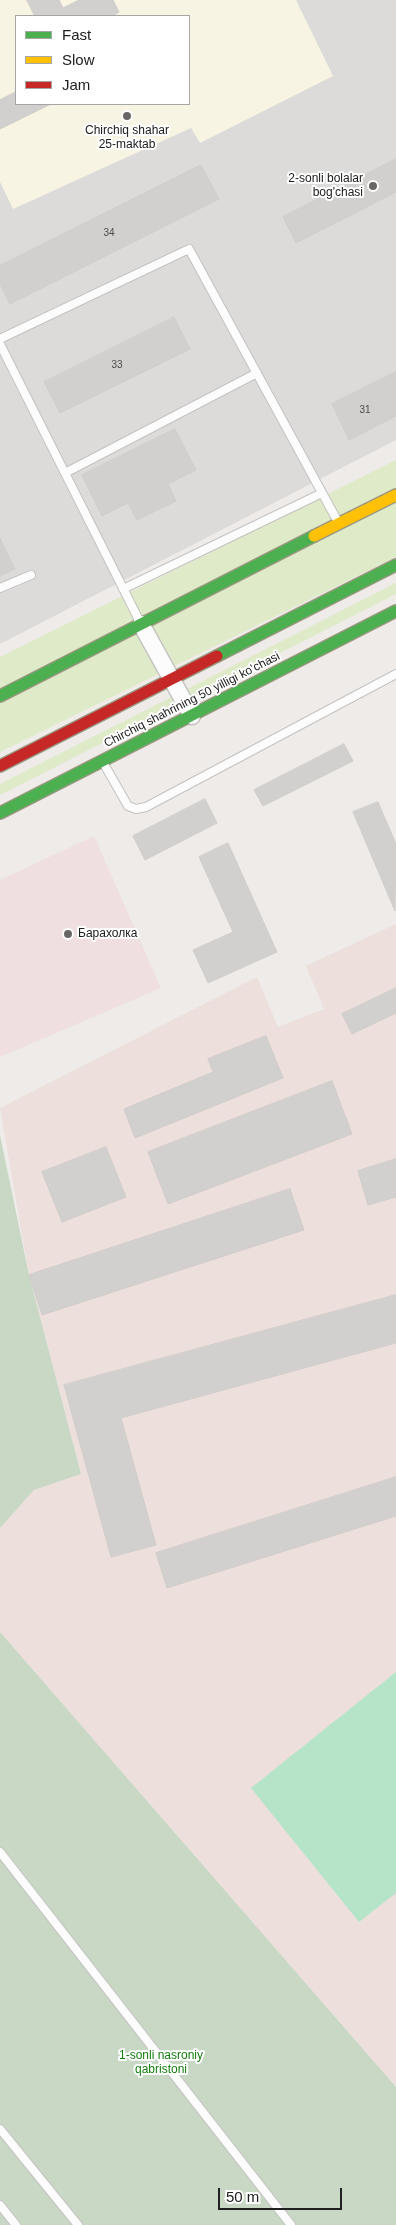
<!DOCTYPE html>
<meta charset="utf-8">
<style>
body{margin:0}
#map{position:relative;width:396px;height:2225px;overflow:hidden;background:#eeebe8;font-family:Arial,sans-serif}
canvas{display:block}
.legend{position:absolute;left:15px;top:15px;width:175px;height:90px;box-sizing:border-box;background:#fff;border:1px solid #a6a6a6;margin:0;padding:6px 9px;list-style:none;font-size:15px;color:#202020}
.legend li{display:flex;align-items:center;gap:10px;height:25px}
.legend b{width:25px;border:1px solid #a6a6a6}
.scale{position:absolute;left:218px;top:2188px;width:124px;height:22px;box-sizing:border-box;border:2px solid #202020;border-top:0;padding-left:6px;font-size:15px;line-height:18px;white-space:nowrap;color:#202020;-webkit-text-stroke:4px #fff;paint-order:stroke}
</style>
<div id="map">
<canvas width="396" height="2225"></canvas>
<ul class="legend">
<li><b style="height:6px;background:#4caf50"></b>Fast</li>
<li><b style="height:6px;background:#ffc107"></b>Slow</li>
<li><b style="height:6px;background:#c62828"></b>Jam</li>
</ul>
<div class="scale">50 m</div>
</div>
<script>
const c = document.querySelector('canvas').getContext('2d');
c.lineJoin = 'round';
function fill(path, color) {
  c.fillStyle = color;
  c.fill(path, 'evenodd');
}
function trace(path, color, width, dash) {
  c.strokeStyle = color;
  c.lineWidth = width;
  c.lineCap = dash ? 'butt' : 'round';
  c.setLineDash(dash || []);
  c.stroke(path);
}
function write(font, color, halo, rows, align = 'center') {
  c.font = font + ' Arial,sans-serif';
  c.lineWidth = 4;
  c.setLineDash([]);
  c.textBaseline = 'middle';
  c.strokeStyle = halo;
  c.fillStyle = color;
  for (const [text, x, y, turn = 0] of rows) {
    c.save();
    c.translate(x, y);
    c.rotate((+turn || 0) * Math.PI / 180);
    c.textAlign = isNaN(turn) ? turn : align;
    if (halo) c.strokeText(text, 0, 0);
    c.fillText(text, 0, 0);
    c.restore();
  }
}
const residential = new Path2D(`
 M0,0H396V440L0,644ZM16,16H189V104H16Z`);
const commercial = new Path2D(`
 M94,836L161,988L0,1057V880Z`);
const education = new Path2D(`
 M0,0H296L333,76L200,143L191,128L13,209L0,182ZM16,16H189V104H16Z`);
const military = new Path2D(`
 M396,924V2087L0,1632V1528L34,1490L81,1474L29,1275L0,1108L257,977L278,1027L324,1009L306,966Z`);
const grass = new Path2D(`
 M396,460V557L0,752V657Z
 M396,583V594L0,795V784Z`);
const cemetery = new Path2D(`
 M0,1135L29,1275L81,1474L34,1490L0,1528Z
 M0,1632L396,2087V2225H0Z`);
const pitch = new Path2D(`
 M396,1672V1893L359,1922L251,1788Z`);
const building = new Path2D(`
 M27,0H59L63,8L79,0H113L119,12L112,16H35Z
 M16,92V104H51L0,129V100Z
 M396,159V192L296,243L283,217Z
 M201,165L219,199L10,304L0,284V266Z
 M174,317L190,349L60,413L44,382Z
 M396,372V416L349,440L332,404Z
 M175,429L196,470L168,484L176,501L137,520L128,503L102,516L82,475Z
 M0,538L15,569L0,576Z
 M344,744L353,761L263,806L254,790Z
 M205,799L217,823L145,860L133,836Z
 M378,802L396,844L395,911L353,812Z
 M228,843L277,952L208,983L193,950L233,932L199,857Z
 M396,988V1013L352,1034L342,1014Z
 M266,1036L283,1078L135,1138L124,1109L213,1072L208,1059Z
 M332,1081L352,1134L168,1204L148,1152Z
 M106,1147L126,1197L62,1222L42,1172Z
 M396,1159V1197L368,1205L358,1171Z
 M290,1189L304,1230L42,1315L29,1275Z
 M396,1295V1343L121,1418L156,1545L111,1557L64,1385Z
 M396,1477V1516L167,1588L156,1553Z`);
const lane = new Path2D(`
 M0,339L189,249L338,522
 M0,344L140,622
 M65,473L257,373
 M0,588L31,575
 M123,589L322,493
 M104,764L128,806L136,809L146,807L396,674
 M0,1852L291,2225
 M0,2129L78,2225
 M0,2205L16,2225`);
const street = new Path2D(`
 M141,624L192,716`);
const fast = new Path2D(`
 M217,656L396,565
 M0,696L314,536
 M0,813L396,611`);
const slow = new Path2D(`
 M314,536L396,495`);
const jam = new Path2D(`
 M0,766L217,656`);
const markers = [
 [127,116,5,"#686766"],
 [373,186,5,"#686766"],
 [68,934,5,"#686766"]
];
const numberNames = [
 ["34",109,233],
 ["33",117,365],
 ["31",365,410]
];
const poiNames = [
 ["Chirchiq shahar",127,131],
 ["25-maktab",127,145],
 ["2-sonli bolalar",363,179,"right"],
 ["bog'chasi",363,193,"right"],
 ["Барахолка",78,934,"left"]
];
const streetNames = [
 ["Chirchiq shahrining 50 yilligi koʻchasi",192,700,-27]
];
const parkNames = [
 ["1-sonli nasroniy",161,2056],
 ["qabristoni",161,2070]
];
fill(residential, '#dddbda');
fill(commercial, '#f0dfe0');
fill(education, '#f7f4e4');
fill(military, '#ecdfdc');
fill(grass, '#dfeac8');
fill(cemetery, '#c8d8c5');
fill(pitch, '#b5e4c9');
fill(building, '#d2d0ce');
trace(building, '#d1cdca', 1);
trace(lane, '#c4c2c1', 10);
trace(street, '#c4c2c1', 19);
trace(fast, '#999780', 14);
trace(slow, '#999780', 14);
trace(jam, '#999780', 14);
trace(lane, '#fcfcfc', 8);
trace(street, '#fcfcfc', 16);
trace(fast, '#4caf50', 11);
trace(slow, '#ffc107', 11);
trace(jam, '#c62828', 11);
for (const [x, y, r, color] of markers) {
  const dot = new Path2D();
  dot.arc(x, y, r, 0, 2 * Math.PI);
  c.fillStyle = color;
  c.fill(dot);
  trace(dot, '#fff', 2);
}
write('10px', '#4c4c4c', null, numberNames);
write('12px', '#202020', '#fff', poiNames);
write('12px', '#202020', '#fff', streetNames);
write('12px', '#137e0d', '#fff', parkNames);
</script>
